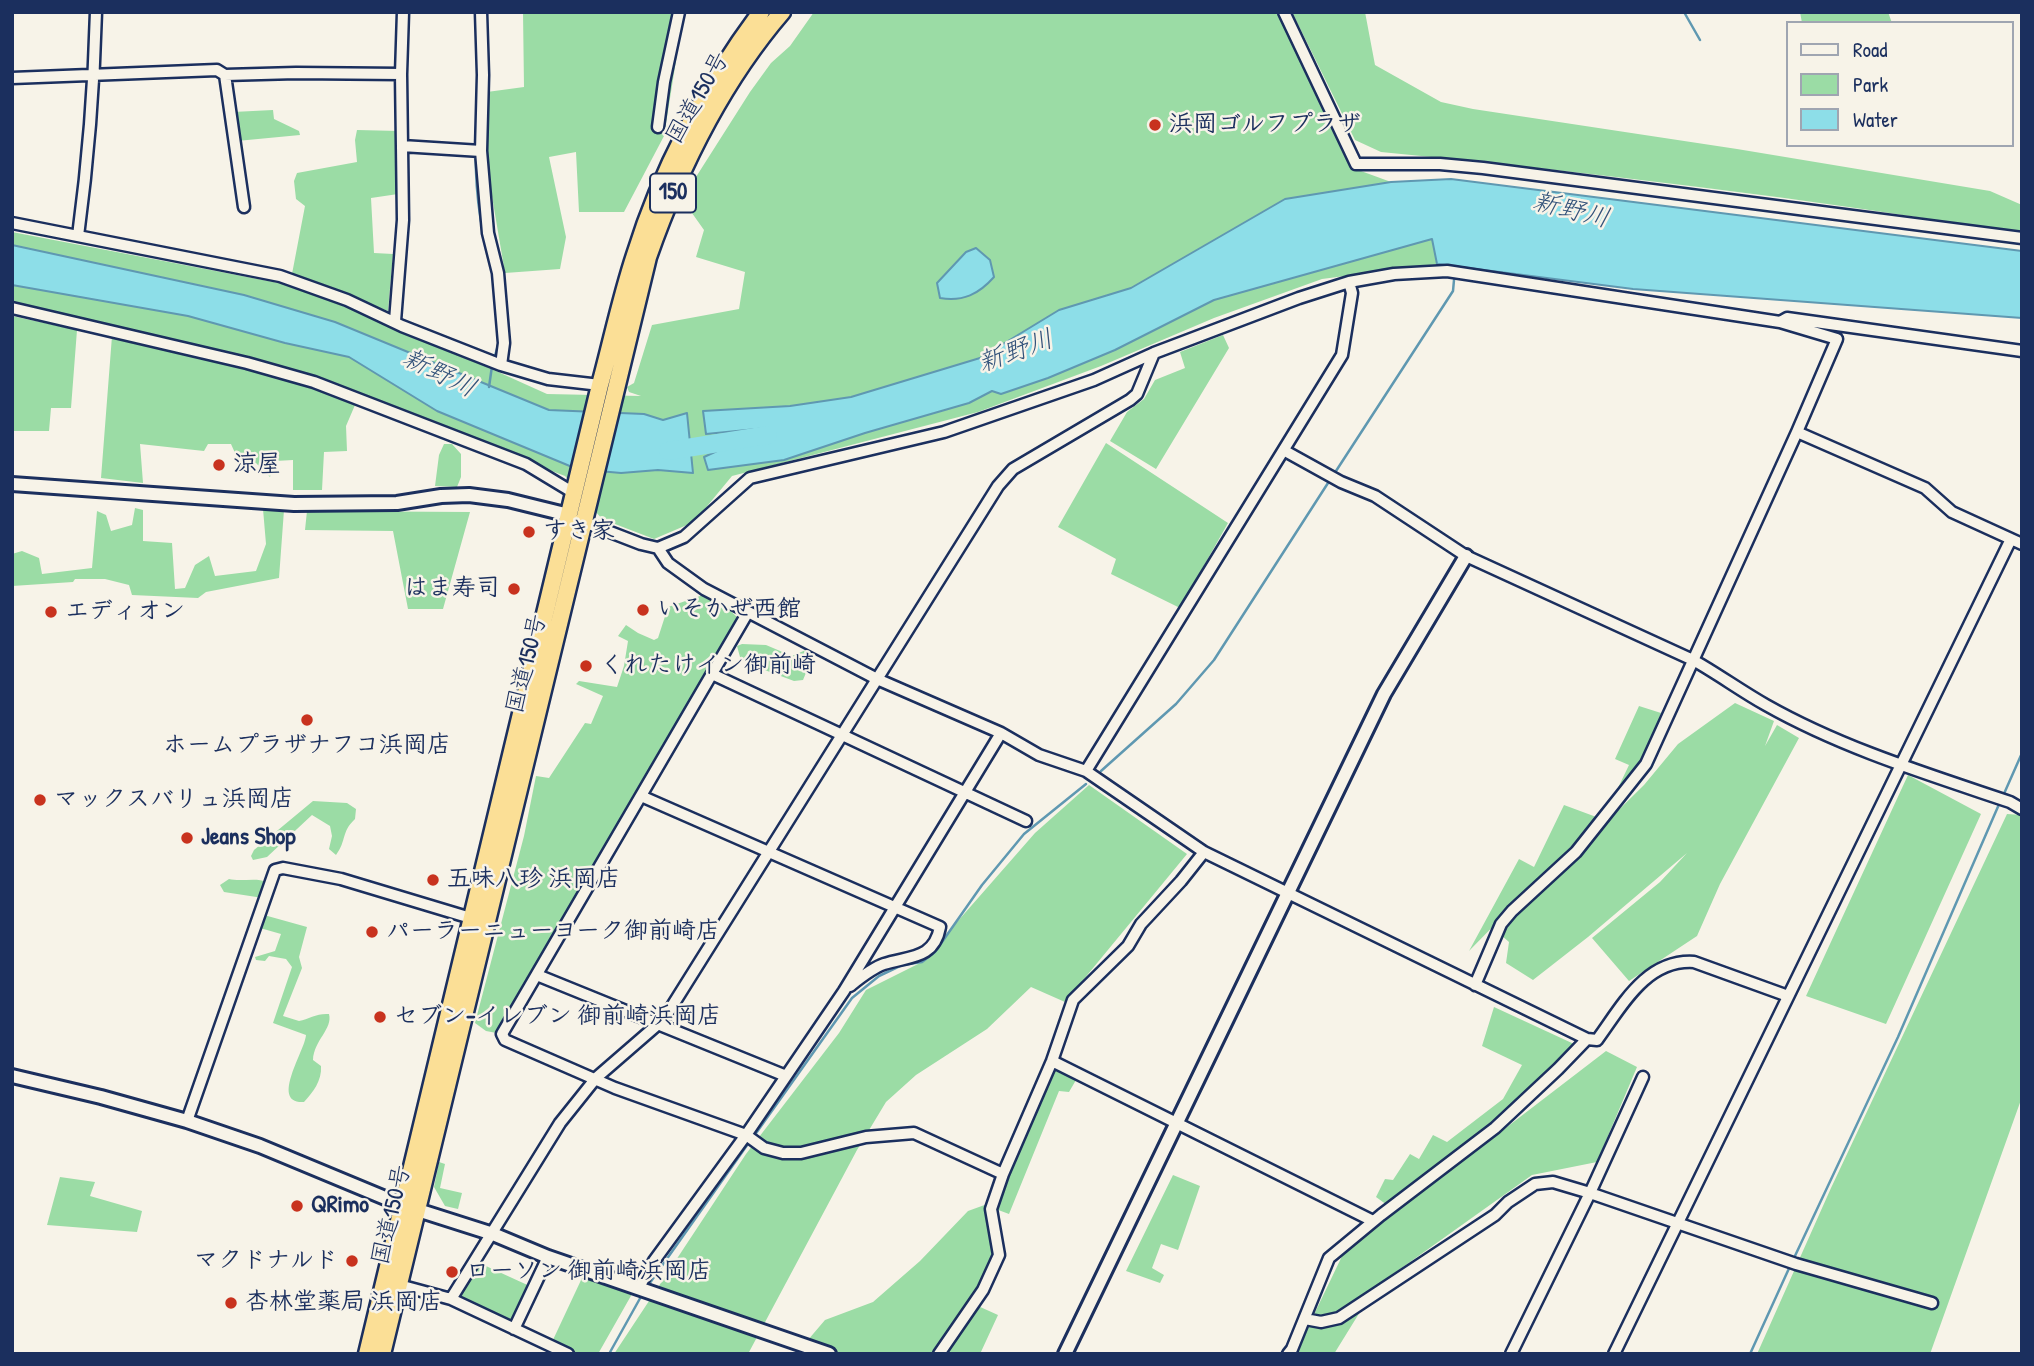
<!DOCTYPE html>
<meta charset="utf-8">
<style>
body{margin:0}
#map{position:relative;width:2034px;height:1366px;overflow:hidden;background:#f7f3e8;font-family:"Patrick Hand",sans-serif}
canvas{display:block}
.frame{position:absolute;inset:0;border:14px solid #1b2f5e;pointer-events:none}
.legend{position:absolute;left:1786px;top:21px;width:228px;height:126px;box-sizing:border-box;background:#f7f3e8;border:2px solid #9fa5b1;margin:0;padding:9px 12px;list-style:none;font-size:21px;color:#1b2f5e}
.legend li{display:flex;align-items:center;gap:14px;height:35px}
.legend b{width:35px;border:2px solid #9fa5b1}
</style>
<div id="map">
<canvas width="2034" height="1366"></canvas>
<div class="frame"></div>
<ul class="legend">
<li><b style="height:9px;background:#f7f3e8"></b>Road</li>
<li><b style="height:19px;background:#9bdca5"></b>Park</li>
<li><b style="height:19px;background:#8ddee8"></b>Water</li>
</ul>
</div>
<script>
const c = document.querySelector('canvas').getContext('2d');
c.lineJoin = 'round';
function fill(path, color) {
  c.fillStyle = color;
  c.fill(path, 'evenodd');
}
function trace(path, color, width, dash) {
  c.strokeStyle = color;
  c.lineWidth = width;
  c.lineCap = dash ? 'butt' : 'round';
  c.setLineDash(dash || []);
  c.stroke(path);
}
function write(font, color, halo, rows, align = 'center') {
  c.font = font + ' "Patrick Hand","Klee One",sans-serif';
  c.lineWidth = 5;
  c.setLineDash([]);
  c.textBaseline = 'middle';
  c.strokeStyle = halo;
  c.fillStyle = color;
  for (const [text, x, y, turn = 0] of rows) {
    c.save();
    c.translate(x, y);
    c.rotate((+turn || 0) * Math.PI / 180);
    c.textAlign = isNaN(turn) ? turn : align;
    if (halo) c.strokeText(text, 0, 0);
    c.fillText(text, 0, 0);
    c.restore();
  }
}
const green = new Path2D(`
 M523,12H676L678,48L664,136L624,212H579L576,152L549,157L566,237L560,269L505,273L486,161L487,92L524,87Z
 M814,12H1277L1350,167L1391,182L1285,199L1131,288L1059,310L980,358L851,397L790,406L770,427L784,460L865,433L969,403L993,391L1115,350L1214,300L1432,239L1437,264L1322,279L1214,318L1101,366L978,412L732,476L694,522L654,539L602,519L565,476L496,450L334,395L355,405L346,426L347,451L324,452L322,490H293V460L275,461L270,477L256,463L239,462L231,444H208L204,451L140,444L143,483L101,478L112,336L12,304V232L289,285L405,330L547,394L641,396L629,392L627,387L634,383L652,325L739,309L745,272L696,257L704,230L682,199L750,92L771,63L790,46Z
 M1292,12H1365L1375,65L1441,102L1473,109L1737,149L1990,191L2022,205V234C1810,198 1596,173 1381,152L1355,140Z
 M1800,12H1888L1892,23H1802Z
 M273,110L274,119L299,131L300,135L237,141L233,112Z
 M357,130L399,131L398,194L371,198L374,253L393,254L388,311L292,274L305,206L296,199L294,181L297,173L357,162L355,140Z
 M12,316L77,330L71,408H51L49,431H12Z
 M1223,335L1229,348L1156,469L1110,441L1127,412L1144,399L1155,380L1185,368L1180,352Z
 M1106,443L1228,523L1180,608L1111,574L1116,559L1058,527Z
 M444,444H452L461,454V477L457,487L435,486L439,455Z
 M135,508L143,510V545V541L172,543L175,589L185,588L195,565L209,556L215,576L256,571L266,544L263,509L284,510L279,578L206,592L198,598L132,595L129,585L105,579H75L73,582L12,586V554L22,551L39,558L42,574L92,568L97,511L106,515L111,531L132,525Z
 M307,511L470,512L443,609H408L393,531L305,530Z
 M703,595L723,604L737,617L502,1034L486,1031L475,1023L524,836L536,776L549,778L585,723L591,724L603,696L576,684L579,681L617,687L624,666L628,641L618,636L626,625L638,633L654,640L658,638L668,607Z
 M742,644L766,645L792,656L808,649L815,651L803,680L794,681L746,663L740,657L737,646Z
 M1735,703L1774,721L1765,746L1777,725L1799,738L1720,884L1697,936L1629,981L1592,938L1660,882L1687,853L1588,937L1533,980L1506,963L1509,942L1501,935L1512,915L1644,785L1678,744Z
 M1639,706L1661,713L1645,757L1605,815L1629,765L1615,759Z
 M1908,775L1981,814L1886,1024L1806,996Z
 M1089,785L1187,854L1065,1002L1031,987L987,1029L916,1075L886,1102L857,1150L748,1354H614L746,1154L839,1033L866,990L922,962L1035,833Z
 M313,801L347,803L356,809L355,819C341,832 347,840 336,855L329,849L332,836L330,826L312,815L267,857L253,860L251,856L254,850Z
 M1564,805L1599,818L1469,951L1519,859L1534,867Z
 M2007,814L2022,815V1097L1930,1354H1757L1831,1188Z
 M229,879C241,882 257,877 266,882L263,898L224,892L220,885Z
 M264,915L307,927L299,957L302,968L283,1016L299,1021C309,1019 317,1013 329,1014C333,1029 314,1040 313,1060L321,1066C322,1081 313,1092 304,1102C269,1104 305,1051 306,1035L273,1023L292,967L286,959L269,956L265,961L256,960L255,957L275,951L281,934L260,928Z
 M1494,1007L1574,1044V1049L1476,1136L1387,1205L1376,1197L1385,1179L1393,1180L1410,1154L1419,1159L1433,1135L1447,1142L1503,1099L1522,1065L1482,1046Z
 M1606,1051L1637,1067L1597,1162L1532,1175L1410,1262L1376,1286L1334,1354H1295L1344,1252Z
 M1051,1069L1076,1080L1069,1092L1059,1091L1009,1214L993,1208Z
 M439,1162L445,1164L440,1188L462,1193L458,1209L445,1206L434,1187Z
 M1173,1175L1200,1186L1178,1250L1161,1244L1152,1268L1164,1275L1160,1283L1126,1271Z
 M60,1177L95,1182L90,1196L142,1211L137,1232L47,1225Z
 M990,1203L994,1231L995,1264L962,1314L933,1354H796L825,1320L873,1302L920,1261L968,1211Z
 M475,1261L534,1288L511,1327L457,1302Z
 M582,1278L632,1294L598,1354H579L552,1342Z
 M978,1306L998,1315L980,1354H945Z`);
const water = new Path2D(`
 M1451,179L2022,251V318L1633,289L1437,264L1432,239L1214,300L1115,350L1048,378L1001,394L992,391L969,403L865,433L784,460L708,470L704,457L767,428L706,434L703,411L790,406L851,397L980,358L1059,310L1131,288L1285,199L1391,182Z
 M12,245L244,295L335,322L549,410L644,414L663,420L687,413L693,473L658,470L621,473L577,469L437,411L349,357L285,343L188,316L12,285Z
 M976,248L990,260L994,277C979,294 963,302 940,298L937,283L966,252Z`);
const stream = new Path2D(`
 M476,12L477,37
 M1684,12L1700,40
 M477,110C474,155 475,205 487,249
 M494,359L499,342L496,300
 M489,387L492,366
 M1336,471L1453,291L1454,280
 M1101,771L1176,704L1214,660L1328,483
 M2003,796L2022,753
 M754,1136L852,998L879,976L902,965L922,962L935,952L982,885L1024,834L1086,784
 M1794,1258L1898,1037L2000,802
 M647,1287L750,1141
 M609,1354L643,1293
 M1750,1354L1791,1264`);
const river = new Path2D(`
 M668,451L768,435`);
const minor = new Path2D(`
 M1284,12L1356,164H1440L1483,168L2022,238
 M401,74L403,12
 M225,75L244,207
 M12,78L217,70L225,75L296,73L401,74L403,220L395,321
 M658,127L664,82L679,12
 M402,146L481,151L483,75L481,12
 M481,151L488,233L498,273L504,343L501,365
 M12,223L280,276L347,300L402,326L501,365L548,379L600,385
 M78,236C88,162 94,87 96,12
 M12,308L247,363L314,382L526,464L574,493
 M1797,432L1925,488L1952,512L2022,544
 M1285,451L1341,482L1375,496L1466,556L1693,660C1718,674 1741,691 1766,705C1842,748 1927,774 2010,802L2022,809
 M579,520L641,544L658,548L684,537L750,478L944,432L1094,380L1154,353L1299,298L1349,282L1394,274L1447,271L1780,322L1787,318L2022,351
 M658,548L668,563L704,589L877,679L1001,733L1039,755L1086,771L1204,852L1587,1039L1597,1040C1622,1006 1646,959 1694,962L1788,996
 M748,612L502,1034L505,1040L615,1088L746,1135L764,1148L783,1153H801L866,1137L914,1133L1003,1174
 M712,674L1026,821
 M1086,771L1342,355L1352,293L1349,282
 M641,796L940,927C934,960 908,956 884,964C872,968 860,978 850,986
 M537,975L786,1076
 M1475,985L1501,924L1512,911L1576,852L1646,764L1797,432L1837,339L1780,322
 M1052,1061L1373,1221
 M187,1121L275,870L283,868L341,879L474,919
 M399,1285L451,1299L568,1354
 M639,1287L654,1261L746,1135L844,991L1001,733
 M451,1299L560,1123L596,1078L664,1019L998,486L1013,469L1130,400L1137,394L1154,353
 M1305,1319L1321,1322L1339,1318L1495,1215L1508,1202L1535,1184L1553,1182L1590,1193L1796,1264L1932,1303
 M514,1329L548,1257
 M939,1354L983,1290L999,1255L991,1209L1003,1174L1052,1061L1073,1000L1128,946L1141,924L1181,881L1204,852
 M1288,1354L1292,1349L1329,1258L1381,1215L1495,1128L1558,1069L1587,1039
 M1511,1354L1590,1193L1643,1077
 M1614,1354L2011,539`);
const tertiary = new Path2D(`
 M12,484L294,504L397,503L441,496L469,495L508,500L569,515
 M12,1076L101,1097L187,1121L260,1146L402,1205L493,1234L548,1257L829,1354
 M1065,1354L1384,694L1466,556`);
const trunk = new Path2D(`
 M367,1354L600,385C612,341 621,297 635,255C662,168 707,85 761,12
 M382,1354L648,257C679,169 721,83 782,12`);
const markers = [
 [1155,125,7,"#c8321e"],
 [219,465,7,"#c8321e"],
 [529,532,7,"#c8321e"],
 [514,589,7,"#c8321e"],
 [643,610,7,"#c8321e"],
 [51,612,7,"#c8321e"],
 [586,666,7,"#c8321e"],
 [307,720,7,"#c8321e"],
 [40,800,7,"#c8321e"],
 [187,838,7,"#c8321e"],
 [433,880,7,"#c8321e"],
 [372,932,7,"#c8321e"],
 [380,1017,7,"#c8321e"],
 [297,1206,7,"#c8321e"],
 [352,1261,7,"#c8321e"],
 [452,1272,7,"#c8321e"],
 [231,1303,7,"#c8321e"]
];
const shields = [
 [673,193,46]
];
const shieldNames = [
 ["150",673,193]
];
const streetNames = [
 ["国道150号",698,98,-60],
 ["国道150号",527,664,-76],
 ["国道150号",392,1215,-77]
];
const poiNames = [
 ["浜岡ゴルフプラザ",1169,125],
 ["涼屋",233,465],
 ["すき家",543,532],
 ["はま寿司",500,589,"right"],
 ["いそかぜ西館",657,610],
 ["エディオン",65,612],
 ["くれたけイン御前崎",600,666],
 ["ホームプラザナフコ浜岡店",307,746,"center"],
 ["マックスバリュ浜岡店",54,800],
 ["Jeans Shop",201,838],
 ["五味八珍 浜岡店",447,880],
 ["パーラーニューヨーク御前崎店",386,932],
 ["セブン-イレブン 御前崎浜岡店",394,1017],
 ["QRimo",311,1206],
 ["マクドナルド",338,1261,"right"],
 ["ローソン 御前崎浜岡店",466,1272],
 ["杏林堂薬局 浜岡店",245,1303]
];
const waterNames = [
 ["新野川",1571,211,14],
 ["新野川",1016,352,-20],
 ["新野川",439,374,26]
];
fill(green, '#9bdca5');
fill(water, '#8ddee8');
trace(water, '#5f98b1', 2);
trace(stream, '#5f98b1', 2.5);
trace(river, '#8ddee8', 18);
trace(minor, '#1b2f5e', 15);
trace(tertiary, '#1b2f5e', 18);
trace(trunk, '#1b2f5e', 21);
trace(minor, '#f7f3e8', 10);
trace(tertiary, '#f7f3e8', 12);
trace(trunk, '#fbdf96', 16);
for (const [x, y, r, color] of markers) {
  const dot = new Path2D();
  dot.arc(x, y, r, 0, 2 * Math.PI);
  c.fillStyle = color;
  c.fill(dot);
  trace(dot, '#f7f3e8', 2.5);
}
for (const [x, y, w] of shields) {
  const box = new Path2D();
  box.roundRect(x - w / 2, y - 19.5, w, 39, 5);
  c.fillStyle = '#f7f3e8';
  c.fill(box);
  trace(box, '#1b2f5e', 2);
}
write('bold 23px', '#1b2f5e', null, shieldNames);
write('24px', '#1b2f5e', '#f7f3e8', streetNames);
write('bold 24px', '#1b2f5e', '#f7f3e8', poiNames, 'left');
write('italic 26px', '#32527a', '#f7f3e8', waterNames);
</script>
